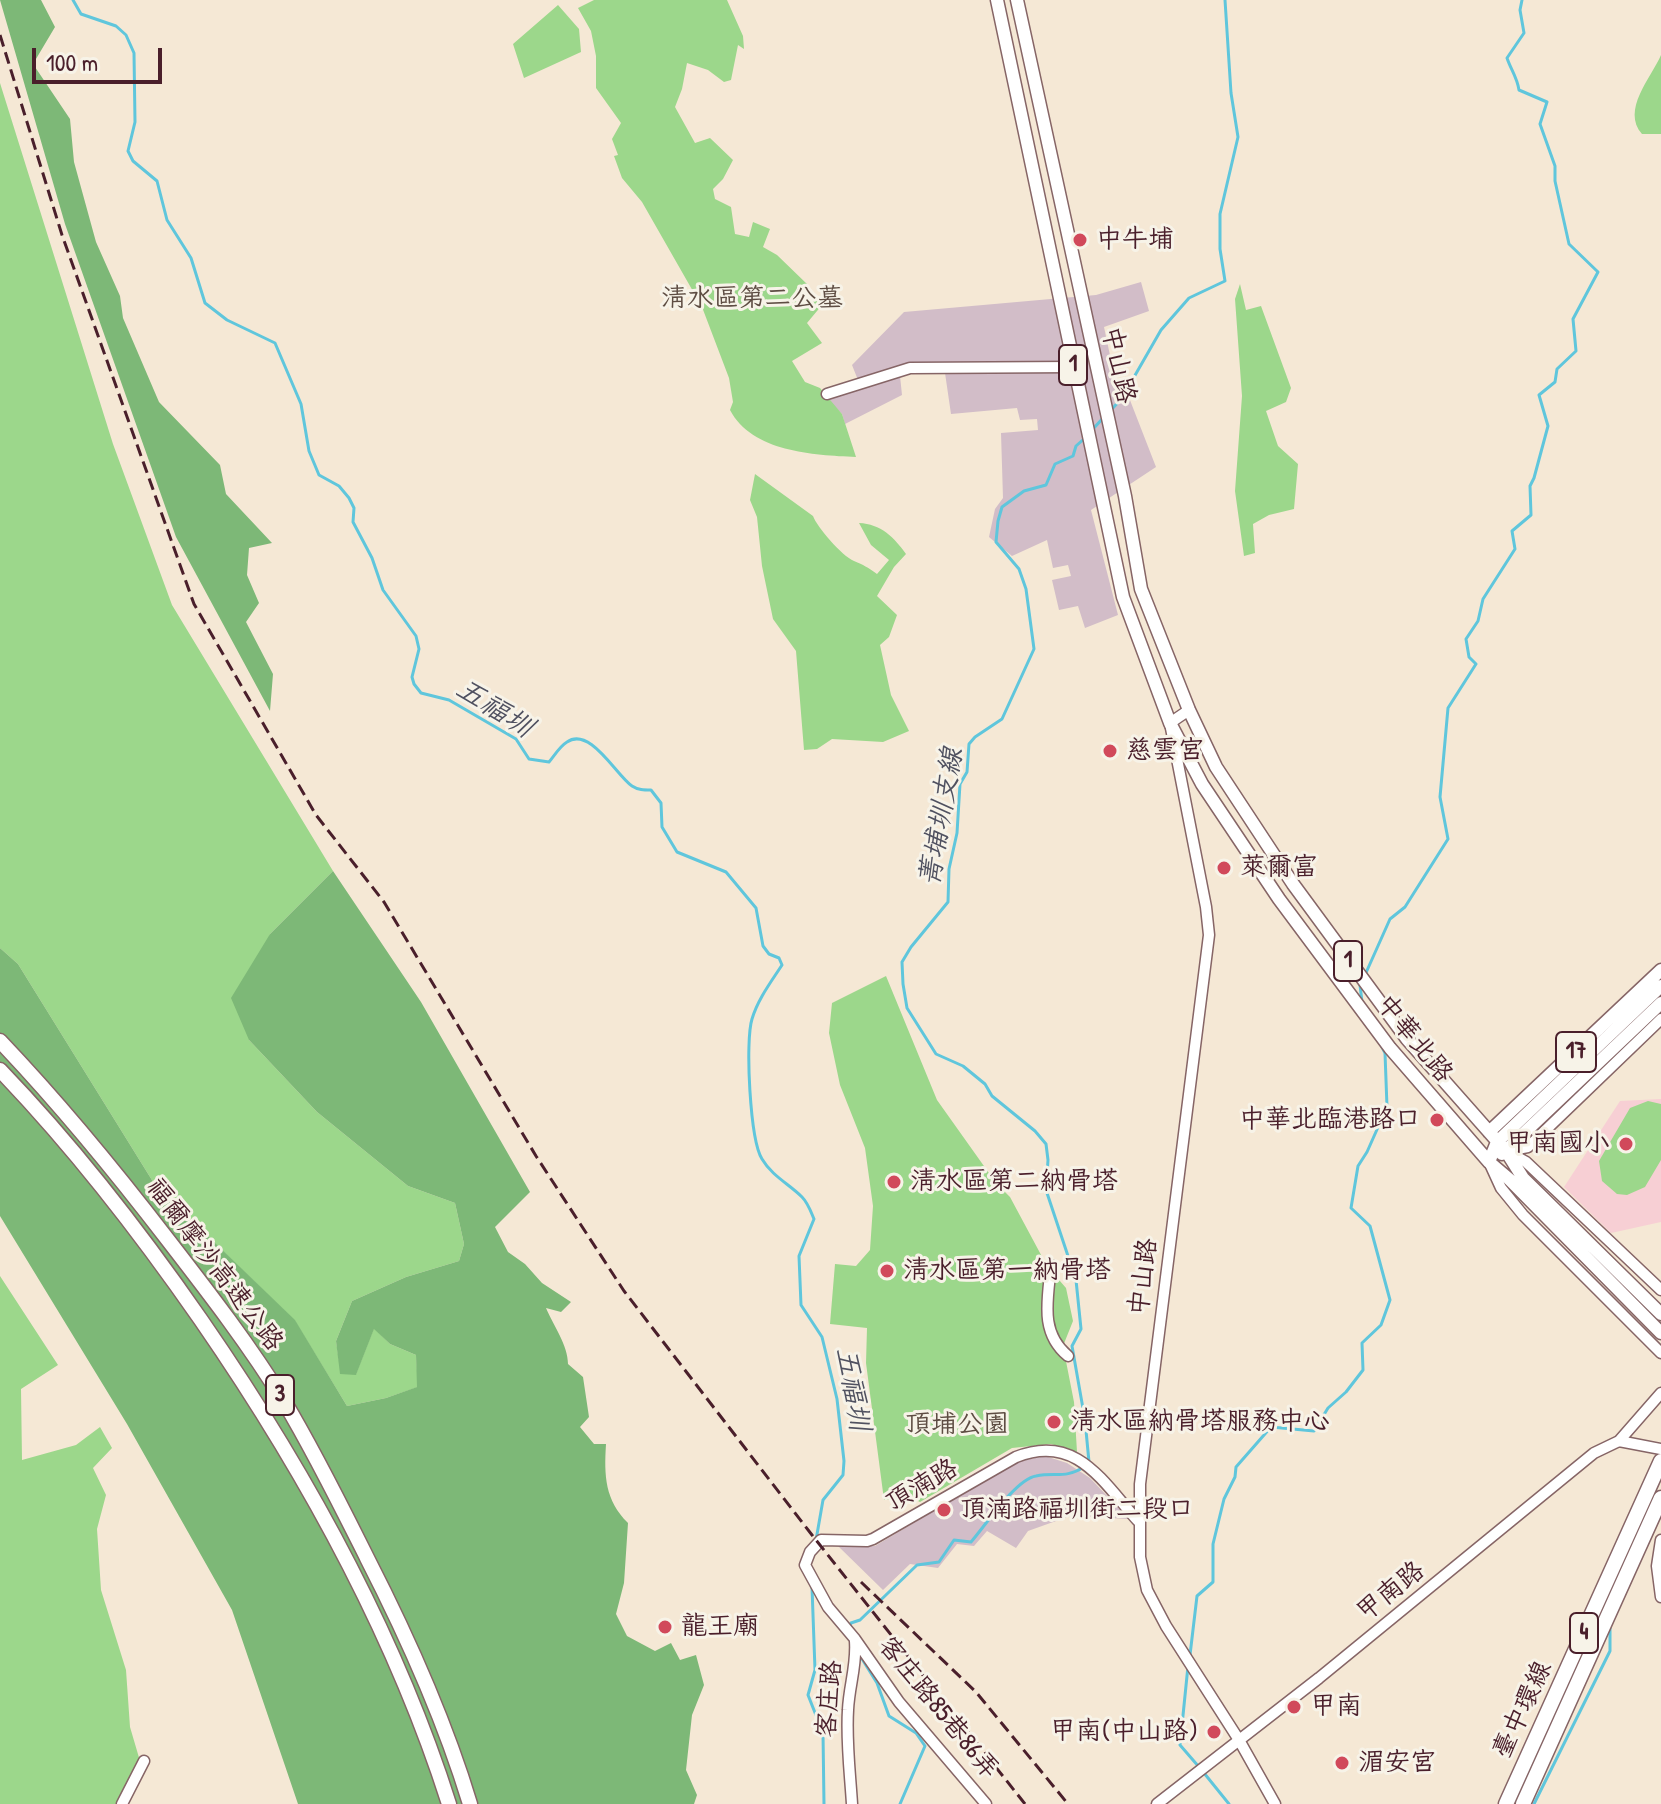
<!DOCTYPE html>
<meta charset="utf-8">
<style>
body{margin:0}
#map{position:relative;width:1661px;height:1804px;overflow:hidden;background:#f5e8d5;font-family:"Patrick Hand",sans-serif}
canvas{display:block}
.scale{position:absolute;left:32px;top:48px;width:130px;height:36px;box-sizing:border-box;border:4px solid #4a1f2b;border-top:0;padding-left:10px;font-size:24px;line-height:28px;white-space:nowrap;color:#4a1f2b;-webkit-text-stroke:6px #f7f3e8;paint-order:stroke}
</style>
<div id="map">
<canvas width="1661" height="1804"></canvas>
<div class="scale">100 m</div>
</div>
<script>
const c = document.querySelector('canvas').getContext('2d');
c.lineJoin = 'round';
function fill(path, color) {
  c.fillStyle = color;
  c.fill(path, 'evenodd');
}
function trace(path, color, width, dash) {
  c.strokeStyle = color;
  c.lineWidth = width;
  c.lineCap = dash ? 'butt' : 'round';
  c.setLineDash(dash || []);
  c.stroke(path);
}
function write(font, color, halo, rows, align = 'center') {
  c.font = font + ' "Patrick Hand","LXGW WenKai TC",sans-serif';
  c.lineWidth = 6;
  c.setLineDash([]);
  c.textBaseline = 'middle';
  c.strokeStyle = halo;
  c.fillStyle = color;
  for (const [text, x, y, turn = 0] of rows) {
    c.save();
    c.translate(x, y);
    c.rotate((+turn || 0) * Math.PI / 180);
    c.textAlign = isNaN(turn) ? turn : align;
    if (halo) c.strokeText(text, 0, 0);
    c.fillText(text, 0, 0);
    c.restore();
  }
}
const built = new Path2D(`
 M1661,1099V1222L1611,1233L1564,1187L1620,1101Z`);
const industrial = new Path2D(`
 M1141,282L1149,311L1104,327L1118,393L1128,395L1156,467L1091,510L1118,615L1085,628L1078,606L1059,610L1052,580L1071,576L1068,565L1053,568L1047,540L1012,556L989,537L995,509L1003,498L1001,433L1038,430L1037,419L1020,420L1017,408L951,414L945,373H914L900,376L902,395L845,424L842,414L826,398L858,380L852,365L904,312L1096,295Z
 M1045,1456L1067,1463L1090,1478L1129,1519L1070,1516L1028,1531L1016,1548L987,1531L974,1546L957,1544L938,1568L910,1564L883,1590L838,1546H875L1016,1462Z`);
const green = new Path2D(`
 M594,0H727L743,36L744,49L738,45L731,80L724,82L708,70L687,63L682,89L675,107L695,143L710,138L733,160L723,179L713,189L715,199L731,207L735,234L749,237L753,222L770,229L763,247L777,255L807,284L801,294L816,296L822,305L807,323L822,343L792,361L805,382L820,388L842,414L856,457C813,455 752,452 730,410L733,402L729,378L702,307L642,202L622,178L614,156L618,155L612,139L621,123L596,88V56L591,31L578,8Z
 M558,5L579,29L581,52L524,78L513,44Z
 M1661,55V134H1642C1621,110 1651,78 1661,55Z
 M0,83L113,444L172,605L333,871L270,934L249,1040L317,1112L408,1186L455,1203L464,1244L459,1261L406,1277L352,1301L336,1341L341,1374H356L374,1328L390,1344L416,1355L418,1387L386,1398L347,1406L295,1321L155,1185L18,964L0,948Z
 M1240,284L1246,310L1261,306L1291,388L1286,402L1266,411L1278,446L1298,464L1294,509L1269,515L1253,524L1255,553L1244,556L1235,491L1242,396L1235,299Z
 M755,474L813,516C817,527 842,556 854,561C864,565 867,567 877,574L889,560L871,545L859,523C881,524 894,537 906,554L894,567L877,596L897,615L889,637L880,645L891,695L909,731L883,742L832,739L817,749L804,750L796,651L773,619L762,566L757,517L750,500Z
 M886,976L937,1100L996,1183L1010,1197L1047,1266L1066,1288L1073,1321L1063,1346L1074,1402L1077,1452L1051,1444L1012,1448L920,1502L910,1497L884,1500L866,1363L867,1328L830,1324L835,1264L856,1266L870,1250L873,1206L865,1148L840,1085L829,1033L832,1003Z
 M1648,1101L1661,1104V1160L1645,1187L1627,1195L1617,1194L1602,1181L1599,1161L1630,1108Z
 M0,1276L58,1365L21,1389L22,1460L76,1445L100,1427L112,1448L93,1468L106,1495L97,1529L101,1590L126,1670L130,1727L140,1761L116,1804H0Z`);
const forest = new Path2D(`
 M0,0H41L55,27L33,64L70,119L74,162L96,242L120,296L123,318L159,402L220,465L226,494L272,543L249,548L247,575L259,603L246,622L273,674L270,711L176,537L65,224Z
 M333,871L421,1002L530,1192L495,1227L508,1252L525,1264L542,1283L571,1302L561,1312L546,1308C554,1327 568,1345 568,1364L583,1377L589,1417L580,1427L594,1444H606C604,1476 605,1500 628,1523L624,1583L616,1614L627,1636L655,1651L671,1643L680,1660L696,1655L704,1685L692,1715L686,1770L697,1795L694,1804H298L232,1610L127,1424L0,1216V948L18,964L155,1185L295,1320L347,1406L386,1398L417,1387L416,1355L390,1344L374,1329L356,1375L340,1374L336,1341L352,1301L406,1277L459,1261L464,1244L455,1203L408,1186L317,1112L249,1040L231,998L270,934Z`);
const stream = new Path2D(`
 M73,0L81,14L116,26L126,35L134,53L135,122L128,151L133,161L157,181L167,220L191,258L205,303L227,320L275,343L301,404L309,451L319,475L339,486L349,498L354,508L353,522L372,558L383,590L416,636L419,649L412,677L414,684L421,693L449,700L516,739L529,759L549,762C554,756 560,746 567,742C590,726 616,775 632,786C638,790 644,790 651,790L661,803L662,827L677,852L726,872L756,908L763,946L769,954L779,958L782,965C771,982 758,999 752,1019C745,1041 750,1140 762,1159C772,1176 789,1184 802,1197C808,1203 811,1212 814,1219L799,1256L801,1305L822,1337L837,1399L844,1461L843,1475L823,1500L816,1540
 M1112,409L1122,398L1161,330L1189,298L1225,281L1220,249V214L1238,137L1231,93L1225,0
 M1093,429L1104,417
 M1085,438L1076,446L1073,456L1055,464L1046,485L1024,491L1002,507L998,521L996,542L1019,569L1026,589L1034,649L1002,719L975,737L969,744L967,772L960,784L957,833L949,869L948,902L911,947L902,962L903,984L907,1008L936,1054L963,1066L985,1084L992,1096L1035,1131L1046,1144L1048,1160L1046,1190L1076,1280L1081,1329L1072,1346L1085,1420L1089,1462
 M1365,975L1390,919L1405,907L1448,839L1440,797L1448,708L1476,664L1469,657L1466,639L1478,621L1483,599L1515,549L1512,531L1531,515L1530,486L1534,478L1548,426L1539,395L1555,382L1557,369L1576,351L1573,319L1598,272L1569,244L1555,181V166L1540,124L1547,102L1519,90C1517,77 1511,70 1507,58L1524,33L1520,10L1522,0
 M1360,985L1362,1002
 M812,1587L815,1670L808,1695L823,1733L824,1804
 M849,1629L851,1623L860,1620L917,1565L939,1562L954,1540L971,1542C985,1526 1016,1479 1036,1476C1056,1472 1065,1479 1084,1467
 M859,1654L877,1683L889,1716L916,1733L925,1746L900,1804
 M1190,1655L1197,1596L1213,1582V1544L1224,1499L1235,1477L1236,1467L1271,1427L1314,1431L1328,1408L1346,1392L1363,1370L1362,1343L1381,1325L1390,1300L1370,1226L1351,1208L1358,1166L1367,1152L1387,1107L1385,1053L1381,1045
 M1188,1666L1180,1745L1199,1767
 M1204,1773L1229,1804
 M1534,1804L1610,1651V1625`);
const minor = new Path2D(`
 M827,394L910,368L1073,367
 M1189,710L1170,723L1206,907L1209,935L1140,1484V1557L1147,1590L1166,1626L1239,1740L1275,1804
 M1506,1151L1526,1162L1661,1290
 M1506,1151L1528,1147L1661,1019
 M1490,1164L1501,1188L1523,1215L1661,1353
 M1051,1265C1048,1299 1039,1332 1068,1356
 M1619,1441L1661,1393
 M1661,1540L1657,1566L1661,1597
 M122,1804L144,1761
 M852,1804C850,1772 846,1741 848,1710C849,1686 857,1665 855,1641
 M986,1804L899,1702L855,1639L828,1607L805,1565L810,1552L821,1540L867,1541L873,1539L1016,1457C1076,1433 1102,1481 1138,1521
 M1157,1804L1319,1678L1594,1453L1619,1441L1661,1449`);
const major = new Path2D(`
 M997,0L1123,597L1170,723L1202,784L1279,899L1390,1048L1489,1162L1509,1179L1661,1333
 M1017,0L1125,496L1141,589L1189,710L1216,767L1293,884L1407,1039L1506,1151L1523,1178L1661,1314
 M1489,1132L1661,970
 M1502,1154L1661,1003
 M1489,1162L1497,1142L1661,986`);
const highway = new Path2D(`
 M0,1041C60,1104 115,1171 168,1240C209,1293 250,1346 285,1403C315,1453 341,1506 367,1558C408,1638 444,1718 470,1804
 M0,1070C74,1147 140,1232 201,1320C304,1469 394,1631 449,1804
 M1506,1804L1661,1461
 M1523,1804L1661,1498`);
const rail = new Path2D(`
 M0,35L62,235L194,604L316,815L384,902L536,1156L624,1291L812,1535L1025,1804
 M861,1582L976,1692L1068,1804`);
const markers = [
 [1080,240,8,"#d1495b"],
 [1110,751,8,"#d1495b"],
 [1224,868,8,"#d1495b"],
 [1437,1120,8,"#d1495b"],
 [1626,1144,8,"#d1495b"],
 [894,1182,8,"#d1495b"],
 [887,1271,8,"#d1495b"],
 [1054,1422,8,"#d1495b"],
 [944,1510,8,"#d1495b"],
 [665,1627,8,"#d1495b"],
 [1294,1707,8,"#d1495b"],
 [1214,1732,8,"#d1495b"],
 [1342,1763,8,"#d1495b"]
];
const shields = [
 [1073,365,28],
 [1348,961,28],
 [1576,1052,40],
 [280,1395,28],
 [1584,1633,28]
];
const shieldNames = [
 ["1",1073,365],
 ["1",1348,961],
 ["17",1576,1052],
 ["3",280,1395],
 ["4",1584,1633]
];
const poiNames = [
 ["中牛埔",1096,240],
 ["慈雲宮",1126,751],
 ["萊爾富",1240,868],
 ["中華北臨港路口",1421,1120,"right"],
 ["甲南國小",1610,1144,"right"],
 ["清水區第二納骨塔",910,1182],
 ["清水區第一納骨塔",903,1271],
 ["清水區納骨塔服務中心",1070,1422],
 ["頂湳路福圳街二段口",960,1510],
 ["龍王廟",681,1627],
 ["甲南",1310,1707],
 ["甲南(中山路)",1198,1732,"right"],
 ["湄安宮",1358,1763]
];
const parkNames = [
 ["清水區第二公墓",752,299],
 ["頂埔公園",957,1425]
];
const streetNames = [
 ["中山路",1118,365,78],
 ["中華北路",1414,1039,51],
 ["福爾摩沙高速公路",214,1265,53],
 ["中山路",1144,1277,-83],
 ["頂湳路",922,1486,-30],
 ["甲南路",1391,1592,-39],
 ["客庄路",830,1699,-85],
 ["客庄路85巷86弄",938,1708,51],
 ["臺中環線",1523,1710,-65]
];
const waterNames = [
 ["五福圳",494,709,32],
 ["菁埔圳支線",942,817,-80],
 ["五福圳",852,1389,80]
];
fill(built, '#f7cfd4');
fill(industrial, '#d2bdc8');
fill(green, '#9cd78b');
fill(forest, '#7db877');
trace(stream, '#5fc6dc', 3);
trace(minor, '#866566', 13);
trace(major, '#866566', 15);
trace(highway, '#866566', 17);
trace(minor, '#fff', 10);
trace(major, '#fff', 12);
trace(highway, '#fff', 14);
trace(rail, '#4a1f2b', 3, [12, 6]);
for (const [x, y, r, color] of markers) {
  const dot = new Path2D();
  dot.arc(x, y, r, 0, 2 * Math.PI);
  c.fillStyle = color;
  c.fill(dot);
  trace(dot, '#f7f3e8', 3);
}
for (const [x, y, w] of shields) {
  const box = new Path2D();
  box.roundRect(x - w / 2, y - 20, w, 40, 6);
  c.fillStyle = '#f7f3e8';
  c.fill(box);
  trace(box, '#4a1f2b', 2);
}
write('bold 24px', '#4a1f2b', null, shieldNames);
write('26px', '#4a1f2b', '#f7f3e8', poiNames, 'left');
write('26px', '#5e4d43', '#f7f3e8', parkNames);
write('26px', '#4a1f2b', '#f7f3e8', streetNames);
write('italic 28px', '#505160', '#f7f3e8', waterNames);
</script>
